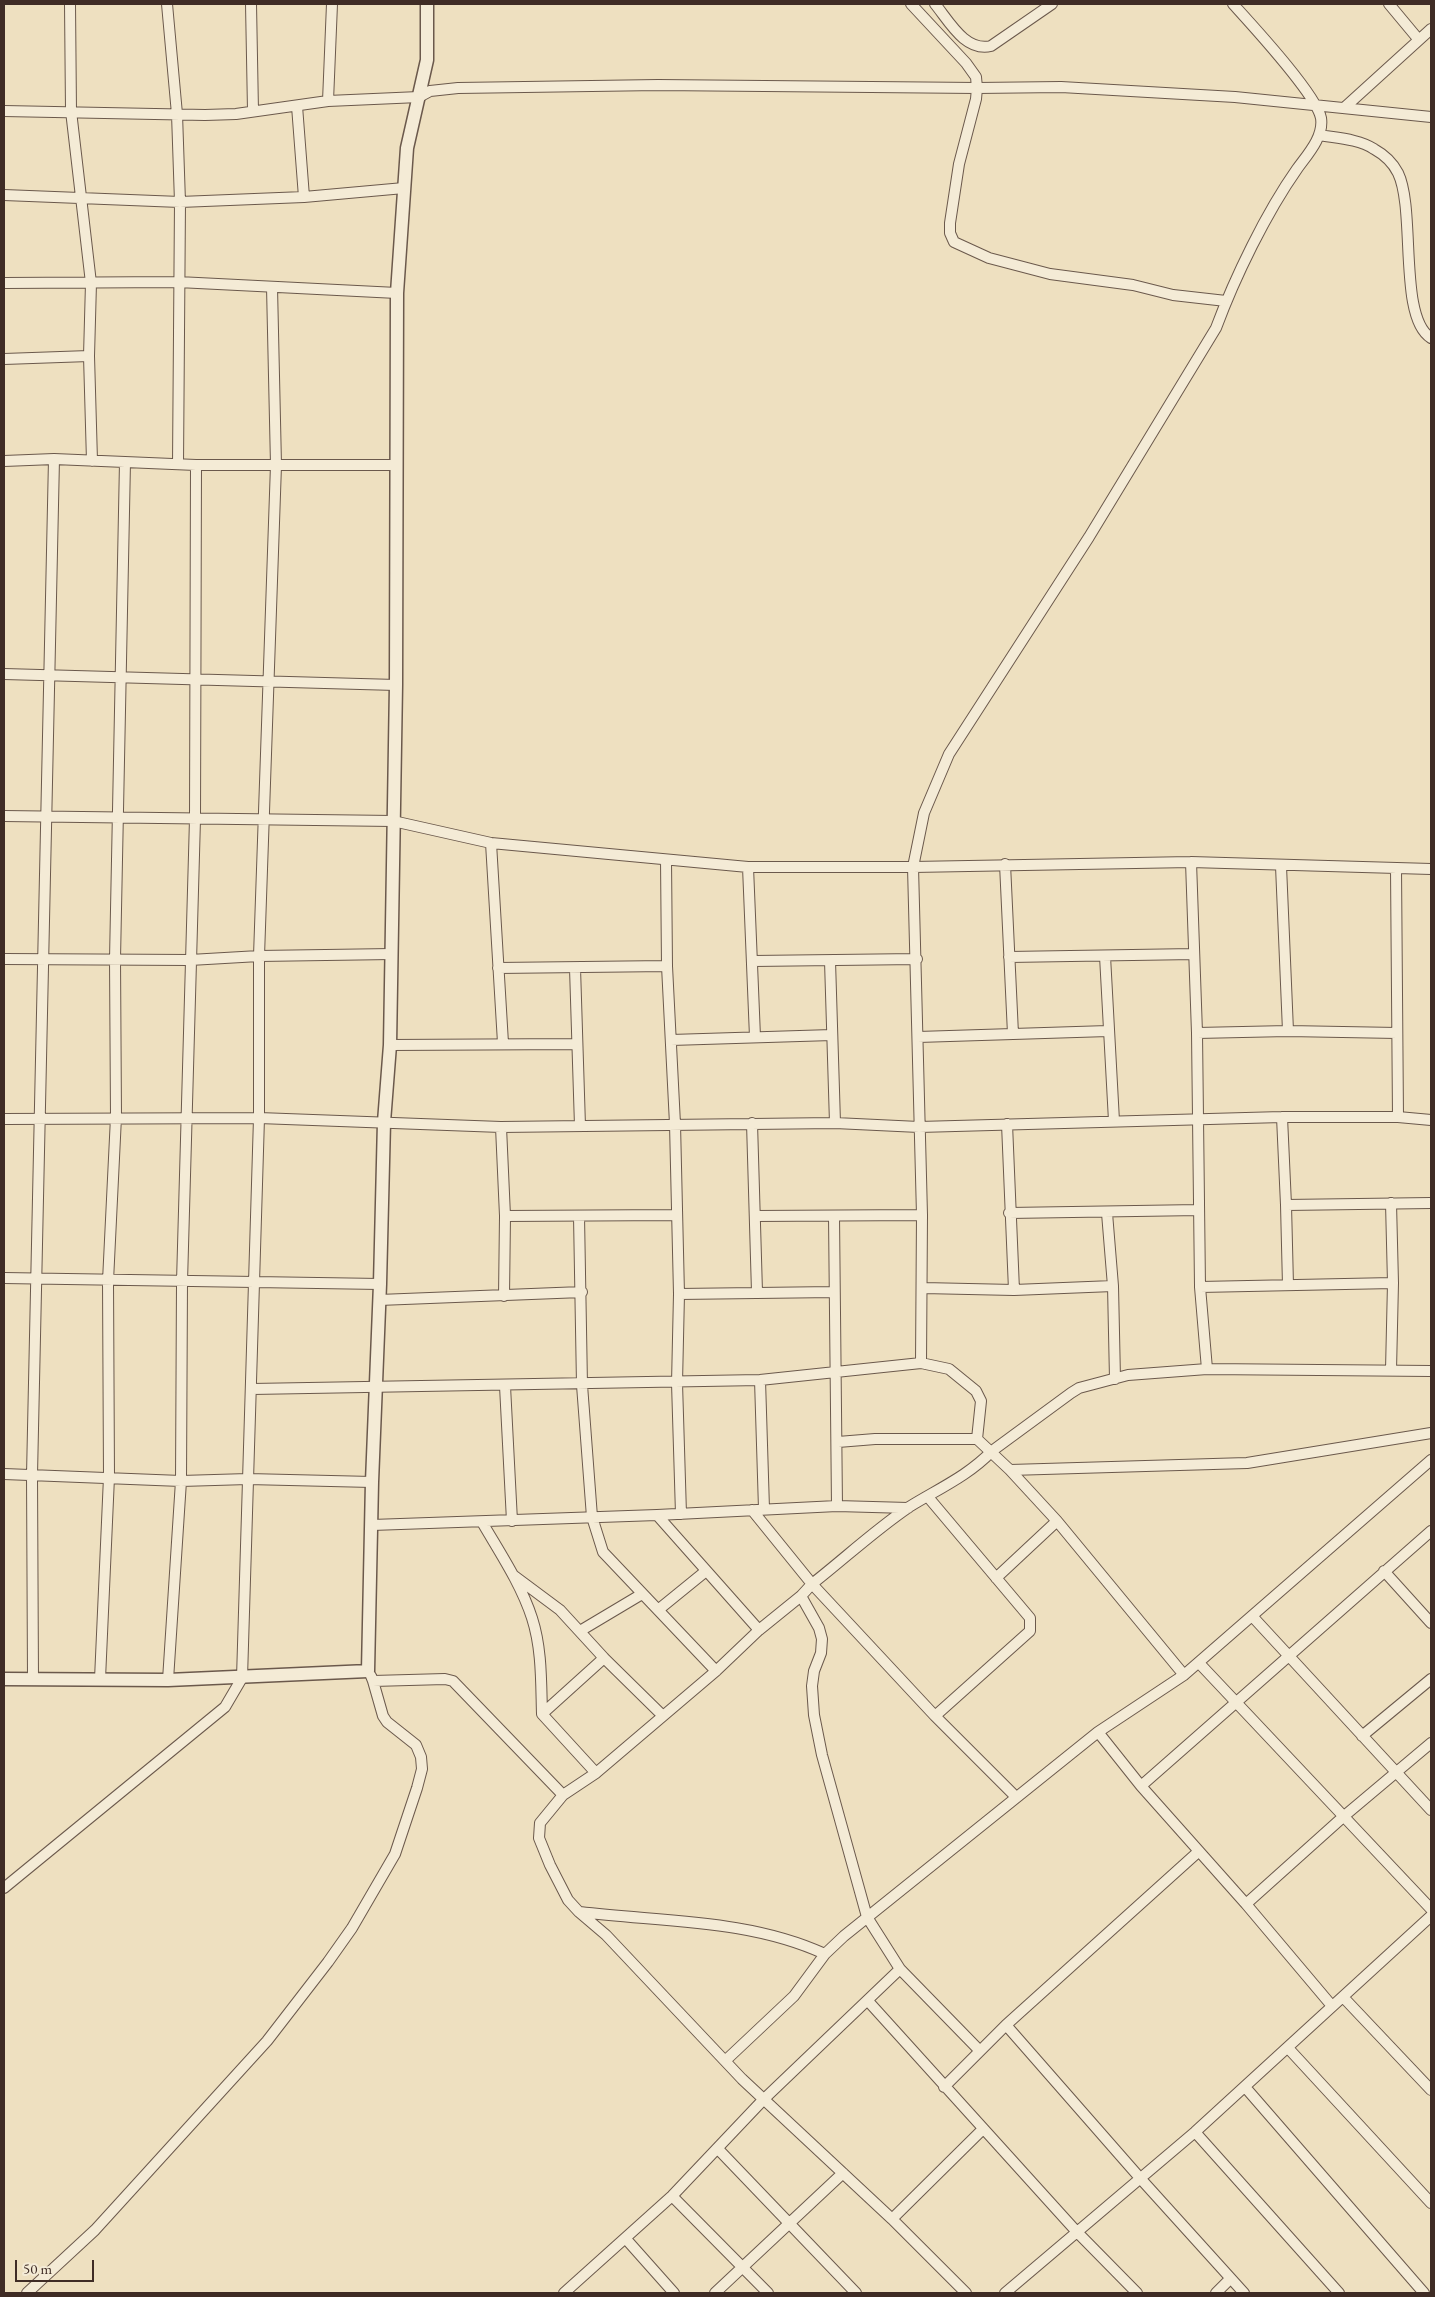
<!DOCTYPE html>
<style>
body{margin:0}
#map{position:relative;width:1435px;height:2297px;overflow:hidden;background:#eee0c0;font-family:"EB Garamond",serif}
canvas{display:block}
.frame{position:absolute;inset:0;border:5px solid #3f2c25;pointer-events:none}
.scale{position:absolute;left:15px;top:2260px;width:79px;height:22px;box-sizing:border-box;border:2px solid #3f2c25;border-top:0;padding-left:6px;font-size:15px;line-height:18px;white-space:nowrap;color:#3f2c25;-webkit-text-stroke:4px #f4ebd6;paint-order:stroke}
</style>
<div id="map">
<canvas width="1435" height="2297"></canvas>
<div class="frame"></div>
<div class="scale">50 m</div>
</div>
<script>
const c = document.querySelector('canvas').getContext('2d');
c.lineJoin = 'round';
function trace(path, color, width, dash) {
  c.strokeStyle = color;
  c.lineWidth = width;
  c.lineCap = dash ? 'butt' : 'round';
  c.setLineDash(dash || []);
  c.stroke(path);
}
const minor = new Path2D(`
 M70,4L71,111L91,283L89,356L92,461
 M167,4L177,114L180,202L178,464
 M251,4L253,111
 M911,4L966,63L976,77L977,88L976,99L959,164L950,223V233L954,242L989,258L1050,274L1133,285L1173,295L1226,301
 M935,4C949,21 965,52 991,46L1052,4
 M1389,4L1419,40
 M328,101L332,4
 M297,106L304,197
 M1344,108L1431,29
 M4,111L205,115L236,114L328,101L419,97L430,91L458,88L658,85L977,88L1061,87L1235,97L1431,117
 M1319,135C1336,138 1359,139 1374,149C1383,154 1393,163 1398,173C1416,210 1398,318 1431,338
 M4,195L180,202L304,197L404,188
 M4,283L178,282L397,293
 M4,359L89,356
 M4,461L54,459L196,465H396
 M4,674L396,685
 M4,816L393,821L491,843L748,867H913L1191,862L1431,869
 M491,843L503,1043
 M666,860L667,966L675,1124L679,1294L677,1383L681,1514
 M1191,862L1197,1033L1200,1287L1207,1369
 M1005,864L1013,1034
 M1281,866L1288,1031
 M748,867L755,1037
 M1396,869L1398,1117
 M1105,956L1114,1121
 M1009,957L1194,954
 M4,959L190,960L259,956L392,954
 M753,961L917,959
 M830,961L835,1123
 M498,968L667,966
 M575,968L580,1126
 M1197,1033L1288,1031L1397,1033
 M918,1037L1108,1031
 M671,1040L832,1035
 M390,1045L577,1044
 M1282,1117L1286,1205L1288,1285
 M4,1119L259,1118L501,1127L835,1123L919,1127L1282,1117H1398L1431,1120
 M752,1123L757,1292
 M1007,1124L1014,1290
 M501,1127L505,1216L504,1296
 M1391,1203L1393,1283L1391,1370
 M1286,1205L1431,1203
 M1009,1213L1199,1210
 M1107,1213L1113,1286L1115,1379
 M505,1216L676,1215
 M579,1216L582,1385L592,1517L603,1552L716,1671
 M755,1216L922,1215
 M834,1216L837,1506
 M4,1278L380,1284
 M1200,1287L1393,1283
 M923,1288L1014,1290L1113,1286
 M679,1294L834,1292
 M379,1300L582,1292
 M921,1363L922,1215L913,867L924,813L949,754L1089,537L1216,328C1235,277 1266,213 1297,169C1307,155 1324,137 1321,118C1316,94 1251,24 1233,4
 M760,1380L764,1509
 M505,1386L512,1521
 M252,1389L760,1380L921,1363L949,1369L976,1391L981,1401L977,1439L1010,1470L1057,1521L1184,1675
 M838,1442L875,1439H977
 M1010,1470L1247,1463L1431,1433
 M4,1474L181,1481L248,1479L372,1482
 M928,1497L1030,1618V1631L935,1716
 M752,1510L812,1584L935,1716L1016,1797
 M657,1515L759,1630
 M482,1522C500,1553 521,1584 532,1618C542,1649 541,1682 542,1714L596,1773
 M372,1525L657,1515L837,1506L908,1508
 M1384,1571L1431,1623
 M513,1575L560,1610L604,1658L663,1716
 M996,1578L1057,1521
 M801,1596L819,1628L822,1639L821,1653L814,1671L812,1686L814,1715L822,1755L867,1917L900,1969L980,2051
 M658,1610L706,1571
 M1252,1616L1431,1810
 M580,1631L642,1594
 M1199,1663L1431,1909
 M371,1676L373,1681L445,1679L453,1681L563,1795
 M33,1679L32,1475L54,459
 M100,1679L109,1477L108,1281L116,1117L115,959L125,462
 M168,1680L181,1481L182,1282L195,819L196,465
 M542,1714L604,1658
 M1098,1732L1141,1786L1246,1904L1332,2006
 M1362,1736L1431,1679
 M1141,1786L1431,1531
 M4,1888L225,1707L242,1678L259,1118V956L276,465L272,287
 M1246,1904L1343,1817L1431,1743
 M580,1912C663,1922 749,1919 825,1954
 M1343,1997L1431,2090
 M868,2001L1076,2231L1137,2293
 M1006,2025L1140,2178L1244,2293
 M1288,2048L1431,2203
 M725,2061L794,1996L825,1954L844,1936L1098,1732L1184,1675L1431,1460
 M944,2087L1006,2025L1198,1852
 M1245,2087L1424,2293
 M1195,2132L1339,2293
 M718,2149L856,2293
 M672,2196L768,2293
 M892,2219L983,2129
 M626,2239L674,2293
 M27,2293L95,2230L267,2041L328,1962L352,1928L395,1854L417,1788L422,1769L421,1757L416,1745L387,1722L383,1716L373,1681
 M564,2293L672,2196L763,2100L900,1969
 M715,2293L843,2173
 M966,2293L892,2219L742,2079L606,1935L579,1912L568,1900L550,1865L539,1838L540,1823L563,1795L596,1773L716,1671L759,1630L801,1596L812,1584C844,1559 875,1530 909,1507C938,1489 968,1476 992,1451L1071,1393L1079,1388L1128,1375L1207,1369L1431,1371
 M1005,2293L1195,2132L1431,1916
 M1216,2293L1230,2279`);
const tertiary = new Path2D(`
 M4,1679L168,1680L368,1671L372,1482L380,1284L384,1122L390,1045L396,685L397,293L407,148L427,60V4`);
trace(minor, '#6b594c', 12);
trace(tertiary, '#6b594c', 15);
trace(minor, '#f4ebd6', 10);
trace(tertiary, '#f4ebd6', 12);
</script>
